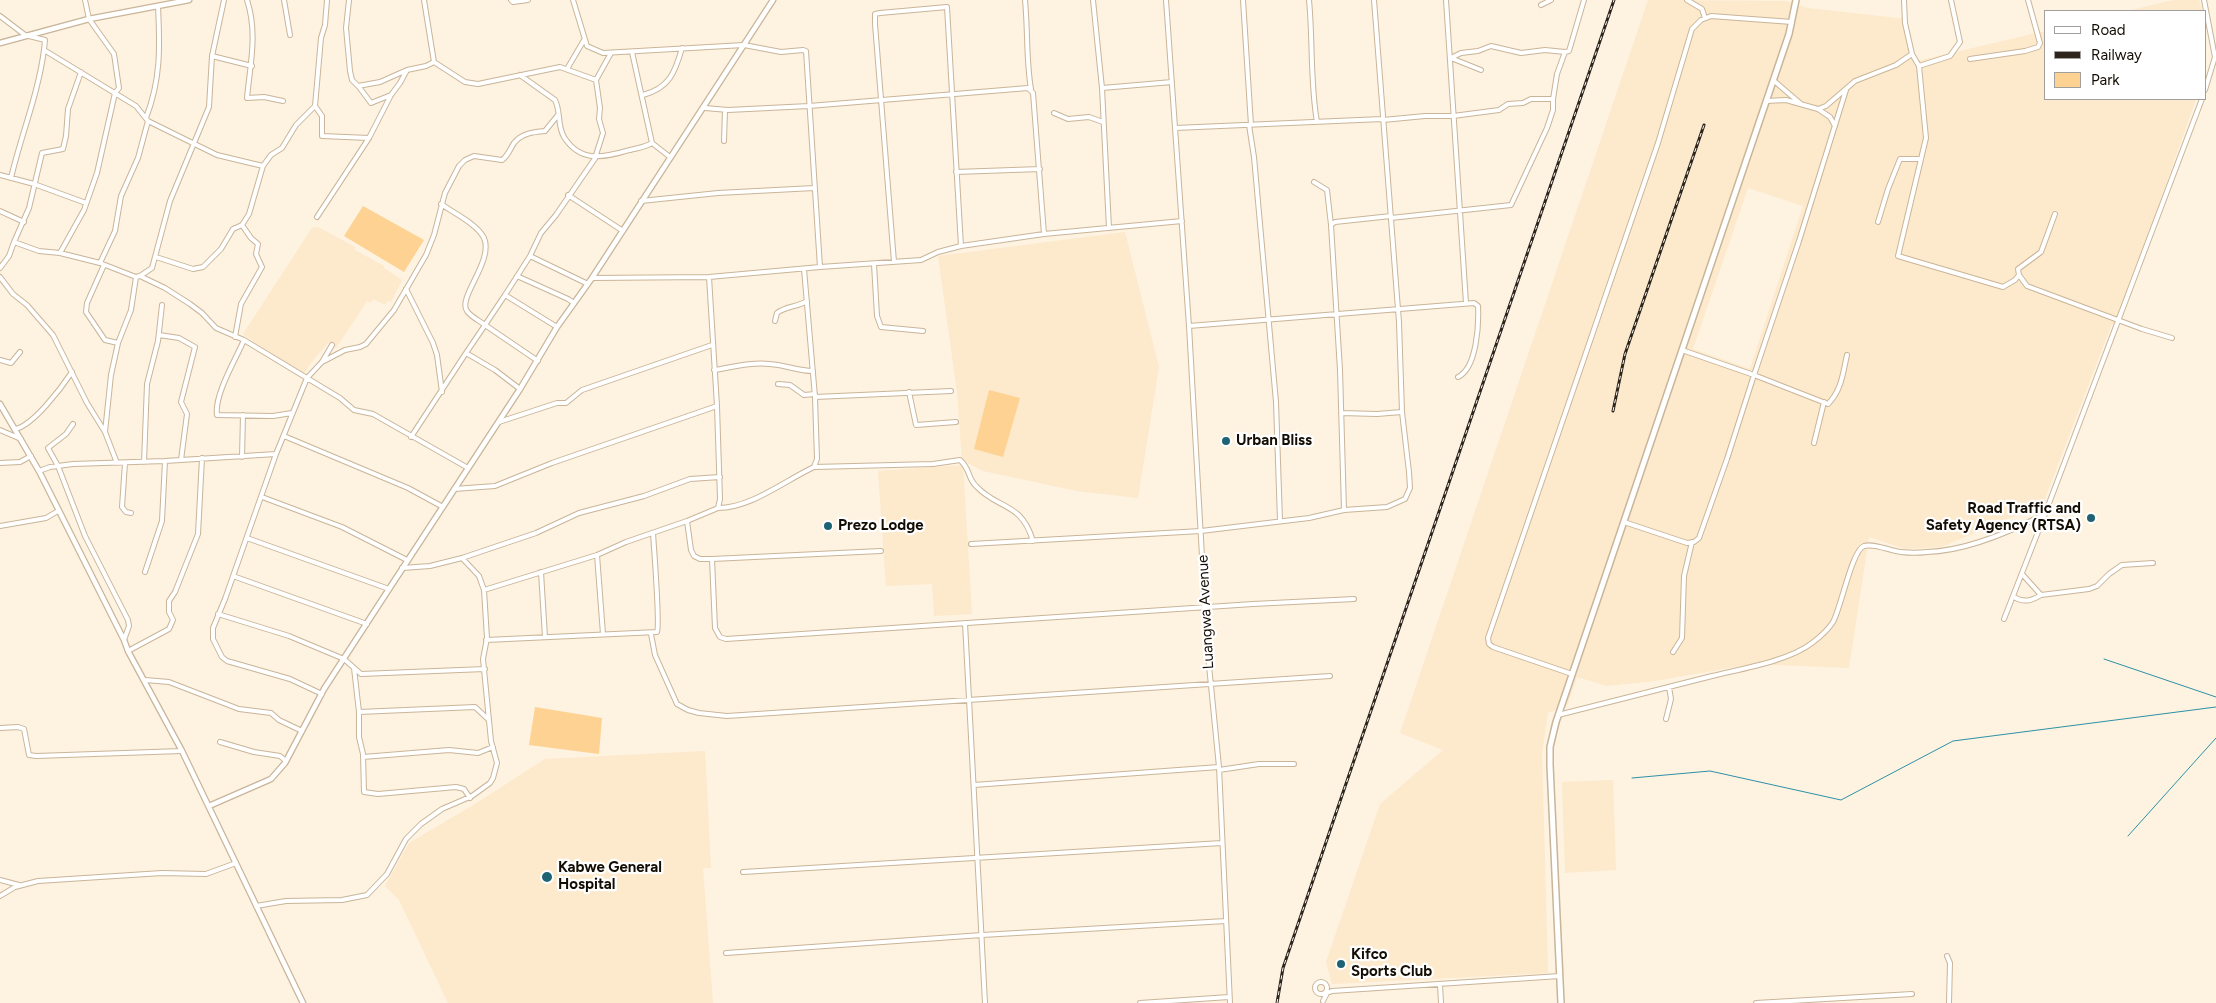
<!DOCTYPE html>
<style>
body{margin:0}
#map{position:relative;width:2216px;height:1003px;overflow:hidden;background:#fef2e0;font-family:Figtree,sans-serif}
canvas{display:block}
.legend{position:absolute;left:2044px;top:10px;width:162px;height:90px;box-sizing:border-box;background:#fff;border:1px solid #a19e9b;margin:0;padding:6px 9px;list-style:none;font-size:15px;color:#140d04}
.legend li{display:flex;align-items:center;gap:10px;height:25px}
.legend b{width:25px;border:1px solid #a19e9b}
</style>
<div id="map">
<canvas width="2216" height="1003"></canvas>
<ul class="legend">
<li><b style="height:6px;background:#fff"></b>Road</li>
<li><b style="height:6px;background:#2d251b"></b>Railway</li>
<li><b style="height:14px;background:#fdd292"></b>Park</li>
</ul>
</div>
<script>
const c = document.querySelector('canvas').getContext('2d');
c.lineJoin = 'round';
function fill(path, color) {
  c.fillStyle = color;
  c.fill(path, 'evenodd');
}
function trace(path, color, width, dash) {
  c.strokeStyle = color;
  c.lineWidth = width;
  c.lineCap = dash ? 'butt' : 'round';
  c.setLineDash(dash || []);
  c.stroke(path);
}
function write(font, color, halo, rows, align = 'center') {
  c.font = font + ' Figtree,sans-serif';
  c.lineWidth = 4.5;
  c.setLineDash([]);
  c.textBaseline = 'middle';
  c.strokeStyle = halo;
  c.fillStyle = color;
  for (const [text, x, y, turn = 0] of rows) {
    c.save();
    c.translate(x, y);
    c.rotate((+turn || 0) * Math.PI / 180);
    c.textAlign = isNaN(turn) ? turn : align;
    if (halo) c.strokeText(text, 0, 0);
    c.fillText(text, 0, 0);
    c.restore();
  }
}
const built = new Path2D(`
 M1648,0L1786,1L1808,8L1906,19L1909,41L1917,61L2045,31V99H2196L2118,321L2111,326L2043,504L1941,547L1905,549L1869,537L1849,668L1752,664L1655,681L1607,686L1577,677L1567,706L1548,713L1542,753L1548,973L1332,984L1326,962L1380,804L1443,750L1400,733ZM1748,188L1803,206L1750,369L1693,349Z
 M2174,0H2199L2202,11H2127Z
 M318,227L355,247V250L384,266V268L402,280L391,302L387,301L385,305L373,299L371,303L367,301L336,348L328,343L310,364L304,375L243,334L312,228Z
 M1125,232L1159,367L1138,498L1077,491L983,471L962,460L957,392L938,256Z
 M963,465L972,614L934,616L932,584L886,586L878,471Z
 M705,751L711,868H703L713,1003H448L399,900L385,886L409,843L475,804L545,759Z
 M1613,780L1616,870L1565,873L1562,782Z`);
const green = new Path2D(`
 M363,206L424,240L404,272L344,236Z
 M989,390L1020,398L1003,457L974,449Z
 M535,707L602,718L599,754L529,745Z`);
const stream = new Path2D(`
 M2104,659L2216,697
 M1632,778L1710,771L1841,800L1953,741L2216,707
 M2128,836L2216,738`);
const minor = new Path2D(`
 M247,0C258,33 250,65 247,98L264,97L283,101
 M284,0L290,35
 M349,0L346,28L350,71L352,80L358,86L380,82L407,70
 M424,0L434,62L465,82L478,84L560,67L596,80L611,53
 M511,0L513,2L528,0
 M573,0L587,46L603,53L744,45L781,52L803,50L806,51L820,267
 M1025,0C1028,30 1026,60 1031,89
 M1093,0L1102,88L1109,228
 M1166,0L1189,326L1207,645L1219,767L1230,1003
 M1243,0L1251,125
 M1309,0C1313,41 1310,82 1317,122
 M1446,0L1466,303
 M1687,0L1702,9L1705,18
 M2204,0L2215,57L2205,90
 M1541,5L1551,0
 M0,16L25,35L45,40L44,50L136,106L148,121L138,158L121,196L115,231L100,263
 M632,52L652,143L670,157
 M1912,54L1919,66L1926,138L1898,256L2003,287L2015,280L2019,275
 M212,56L252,66
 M1970,59L2025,51L2038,47L2040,43L2028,0
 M1919,66L1950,56L1960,42L1951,0
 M567,69L584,40
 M1481,70L1451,58L1461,53L1478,51L1491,46L1521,53L1545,50L1565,52L1569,51L1584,0
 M81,72L68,109L66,136L63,149L42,153L29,208L14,242L39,251L60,253L100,263L136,277L140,276L165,288L190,304L202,313L216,328L244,340L340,398L354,410L373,414L468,468
 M520,75L555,100C561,112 557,125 564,137C581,164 605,157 630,150C637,148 646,147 652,143
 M1773,80L1801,104
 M359,87L371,103L391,95
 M1102,88L1172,82
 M1846,90L1799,241L1754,375L1828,404C1842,390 1843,372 1847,355
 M643,95C669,88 675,73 682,48
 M1766,101L1786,100L1818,109L1826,106L1855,81L1896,65L1912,54L1905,23L1904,0
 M315,106L322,116V136L369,138
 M705,108L728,110L809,106L1028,88L1033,93L1044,234
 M1818,109L1830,117L1835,126
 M1054,113L1068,119L1089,117L1103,122
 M146,118C161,79 160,47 158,6
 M1383,120L1425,116H1453L1499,110L1508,104L1523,103L1531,99H1553L1557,74L1565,52
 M148,121L217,155L263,166L249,214L242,225L233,229L221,249L203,267L193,269L156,257
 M1249,125L1254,157L1276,402L1280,521
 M1175,128L1382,119
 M724,141L725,110
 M595,158L603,133L599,119L600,108L596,80
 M263,166L271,155L282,148L296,125L315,106L321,38L325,25L327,0
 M956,172L1040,169
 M0,175L34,184L86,203
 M11,178C21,135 38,95 44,50
 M1314,182L1327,190L1331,225
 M568,195L623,231
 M641,201L718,193L814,188
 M441,204C454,213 477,224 484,238C494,261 457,298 467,311C471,317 480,321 485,325L466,353L495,370L520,389
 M0,211L24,222
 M2055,214L2041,252L2018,269L2019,275L2027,286L2142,329L2172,338
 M317,217L369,138L391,95L400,83L407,70L426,66L434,62
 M1391,218L1511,205L1547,128L1553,110V99
 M1878,222L1888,189L1900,159H1921
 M60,253L84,210L97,173L115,93L119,88L114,54L89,19L85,0
 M530,256L588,284
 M894,262L875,24V14L880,13L947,7L961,246
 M874,264L877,316L881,327L923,331
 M104,265L87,303L86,312L105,340L118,343
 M0,268L9,256L14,242
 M140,276L152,268L170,201L209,107L212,56L224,0
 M517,276L568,299L574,303
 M0,277L13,294L27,305L53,335L87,403L105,432
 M592,278L709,277L820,267L921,260L938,252L961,246L1044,234L1182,221
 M406,289L433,343L437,355L442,392
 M505,295L485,325L538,361
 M775,321L777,313C785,306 798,307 807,301
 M1189,326L1474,303L1478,306C1479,324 1477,368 1458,377
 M557,327L505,295L530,256L541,233L556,215L596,157
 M159,335L179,338L195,347L181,402L187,414L181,460
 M235,337L241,304L262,267L256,254L258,244L251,238L242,225
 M244,340C236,359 214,395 217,415L273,416L292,413
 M0,360L11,363L20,352
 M322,362L345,350L360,347L366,344L394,310L426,255L434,235L445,193L459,166L465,160L474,156L502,160C508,156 510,149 514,143C522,133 534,132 545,131L558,115
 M714,370C733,367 751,362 770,364C785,365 798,371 813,371
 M778,384L790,385L804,395L815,394
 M909,392L916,425L956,422
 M815,397L951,391
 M1341,413L1377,414L1402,412
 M499,422L557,403H566L582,390L712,345
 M73,424L66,434L48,448L58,466L85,536L128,620L129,626L124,640
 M15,429C33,426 62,387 72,372
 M0,430L21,439
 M284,436L408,488L443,507
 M411,437L466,353
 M1814,443L1824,402
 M276,454L225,599L213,628V639L222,657L227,661L290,679L322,694
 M242,457L243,415
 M144,462L147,384L158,341L162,305
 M0,463L20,462L31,456
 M117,463L105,432L111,375L118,343L131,310L136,277
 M125,463L122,507L126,512L131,513
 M814,467L933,464L960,460C971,470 967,477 976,486C998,510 1021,501 1033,541
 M39,471L50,467L73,464L165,461L276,454L307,378L322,362L332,345
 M454,489L495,486L552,463L717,406L709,277
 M262,497L342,527L407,560
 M718,508C751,508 784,481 814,467L817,459L815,397L804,269
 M1344,510L1340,370L1331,225L1335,222L1391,216
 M687,521L691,550L694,556L700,559H712
 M1624,522L1687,543L1694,542L1699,538L1727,459L1754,375L1682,350
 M0,526L46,518L58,511
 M247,538L389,589
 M971,544L1201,531L1309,518L1344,510L1387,507L1405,499L1410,488L1409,472L1402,412L1399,322L1374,0
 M881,551L712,559L715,628L720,637L726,639L1253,604L1354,599
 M597,555L603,634
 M402,568L430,566L462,558L536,533L579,513L644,496L690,479L720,477
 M145,572L162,521L165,461
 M541,572L545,637
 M2022,574L2041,595L2089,589L2097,586L2109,574L2122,565L2153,563
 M233,576L367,624
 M484,590L597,555L626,542L687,521L718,508L720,499L717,406
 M2014,597C2024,603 2031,601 2041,595
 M218,614L289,636L344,659L361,674L485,669
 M2004,619L2045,514
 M965,623L985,1003
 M651,634L655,655L677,704L688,710L699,713L727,716L1330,676
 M486,640L657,632C660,625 654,548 653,533
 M128,651L169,629L173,620L169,612V601L175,592L198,534L202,458
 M1673,652L1682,638L1684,576L1692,542
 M354,668L359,712L475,707L489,720
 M1572,674L1493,647L1489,644L1488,638L1658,143L1692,29L1701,20L1711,16L1792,22
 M145,680L169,682L239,709L271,713L279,720L302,731
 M359,712V737L363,754L364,792L378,794L456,787L464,789L470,798
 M1558,715C1609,702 1660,689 1712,676C1740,669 1789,661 1812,643C1820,637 1828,630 1833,622C1841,608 1852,550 1864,546C1875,543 1890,551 1901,552C1909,553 1919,553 1927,552C1967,551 2010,532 2045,514L2202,99
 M1666,719L1671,699L1669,687
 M0,728L18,727L24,729L29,755L36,756L182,751
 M220,742L254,752L280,756L286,761
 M363,757L449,750L478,753L493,747
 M1219,770L1259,764H1294
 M974,785L1219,767
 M743,872L1222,843
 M0,880L19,885
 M0,896L15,887L38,881L162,873L206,874L236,863
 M256,906L286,901L342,900L367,895L387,874L406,839L421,824L442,809L472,796L490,783L493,778L497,763L491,741L483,659L487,638L484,590L479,576L462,558
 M726,953L982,935L1226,921
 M1947,956L1950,963L1949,1003
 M1315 988a6 6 0 1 1 12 0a6 6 0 1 1-12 0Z
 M1440,984L1441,1003
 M1323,1001L1327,993L1332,991L1560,976
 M1140,1003L1229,997
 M1756,1003L1912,994`);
const tertiary = new Path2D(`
 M0,43L89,19L189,0
 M0,404L39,471L124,640L128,651L182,751L303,1003
 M209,806L271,779L285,763L324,689L389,589L520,389L557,327L592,278L773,0`);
const secondary = new Path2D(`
 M1561,1003L1550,765V747L1556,722L1789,34L1796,0`);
const rail = new Path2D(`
 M1613,411L1625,354L1704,125
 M1277,1003L1283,968L1614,0`);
const markers = [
 [1226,441,5,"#1d6374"],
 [2091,518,5,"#1d6374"],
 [828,526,5,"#1d6374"],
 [547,877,6,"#1d6374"],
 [1341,964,5,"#1d6374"]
];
const poiNames = [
 ["Urban Bliss",1236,441],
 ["Road Traffic and",2081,509,"right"],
 ["Safety Agency (RTSA)",2081,526,"right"],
 ["Prezo Lodge",838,526],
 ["Kabwe General",558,868],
 ["Hospital",558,885],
 ["Kifco",1351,955],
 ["Sports Club",1351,972]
];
const streetNames = [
 ["Luangwa Avenue",1206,612,-93]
];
fill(built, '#fde9cc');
fill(green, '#fdd292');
trace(stream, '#2c91a6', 1);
trace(minor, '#c9b599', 6);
trace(tertiary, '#c9b599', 7);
trace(secondary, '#c9b599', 8);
trace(minor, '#fff', 4);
trace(tertiary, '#fff', 4.5);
trace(secondary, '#fff', 5);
trace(rail, '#2d251b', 3);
trace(rail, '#fff', 1, [4]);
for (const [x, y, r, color] of markers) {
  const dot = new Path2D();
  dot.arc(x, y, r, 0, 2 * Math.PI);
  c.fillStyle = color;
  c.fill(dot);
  trace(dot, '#fff', 2);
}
write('bold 15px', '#140d04', '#fff', poiNames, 'left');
write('15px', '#140d04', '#fff', streetNames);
</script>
